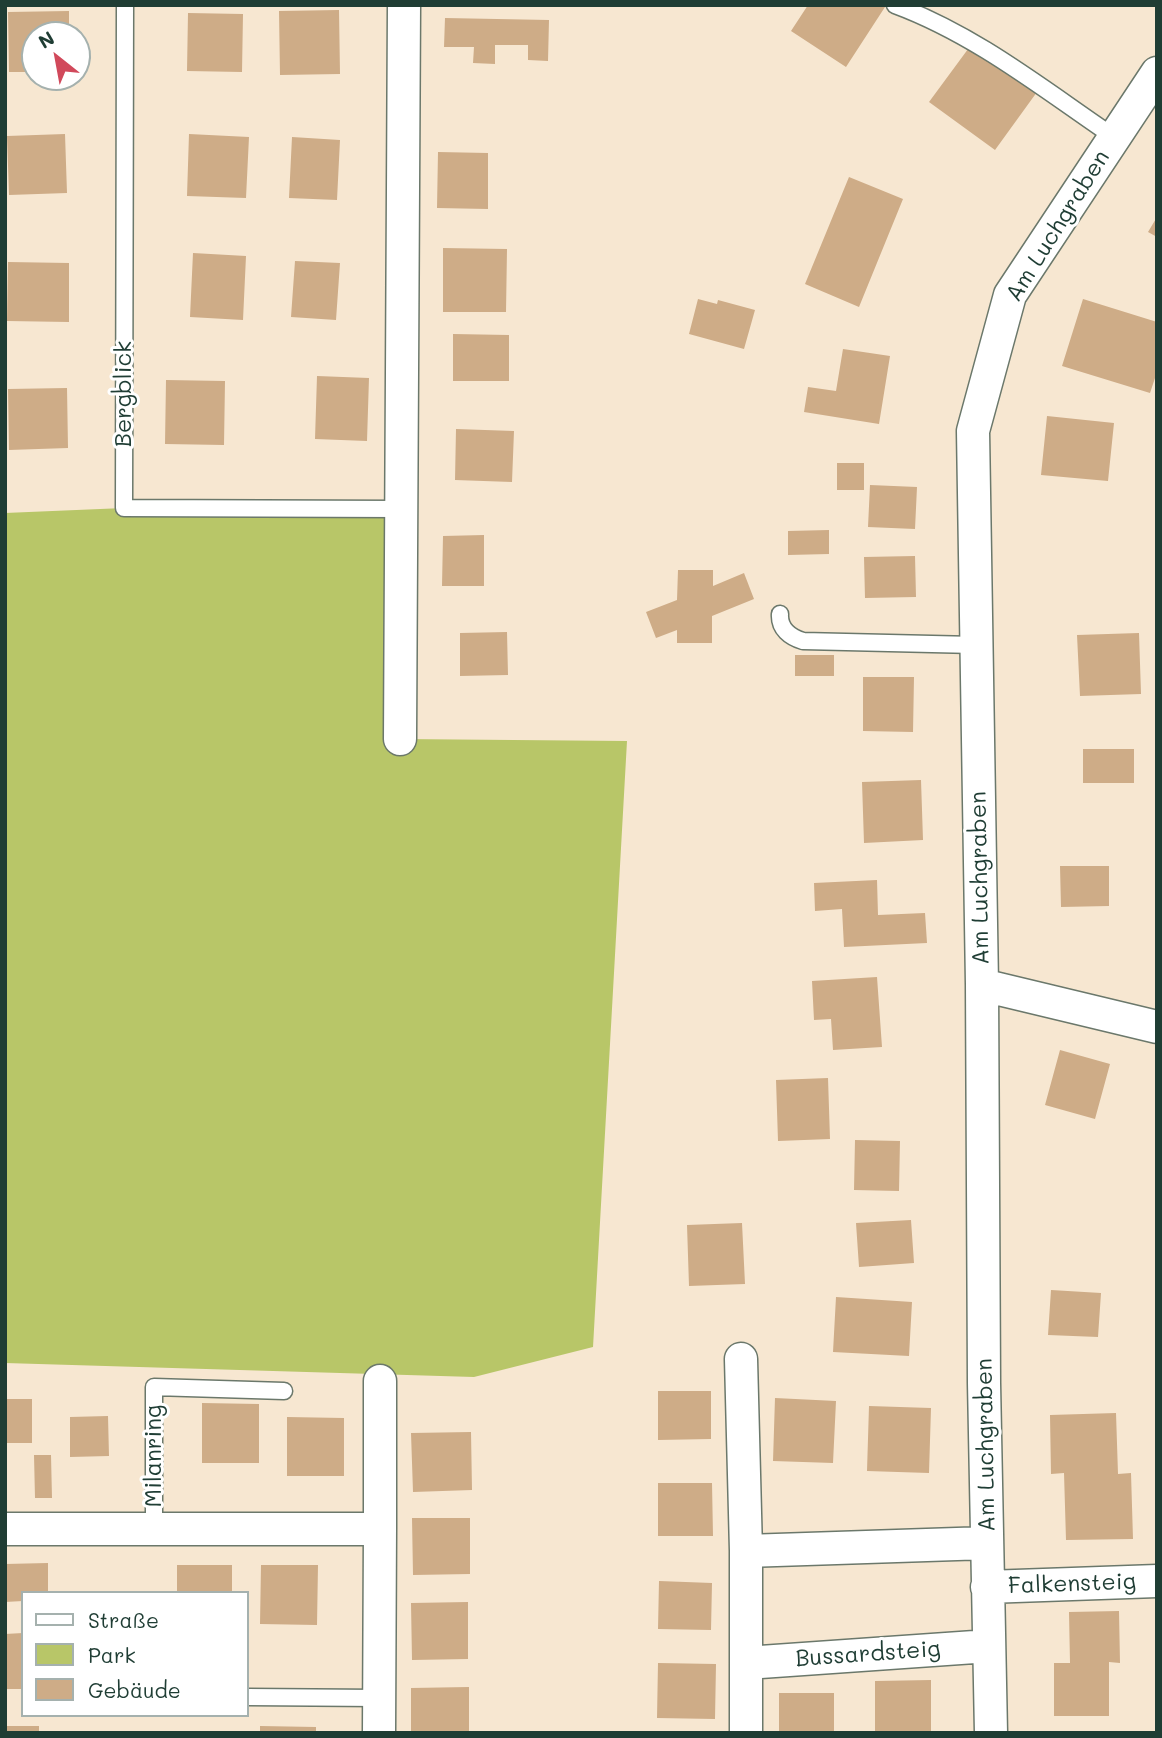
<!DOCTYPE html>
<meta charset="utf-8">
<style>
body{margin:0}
#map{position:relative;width:1162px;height:1738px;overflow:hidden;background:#f7e7d1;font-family:Mali,sans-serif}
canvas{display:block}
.frame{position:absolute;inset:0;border:7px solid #1f3d34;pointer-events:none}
.legend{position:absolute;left:21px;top:1591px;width:228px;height:126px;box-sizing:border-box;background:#fff;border:2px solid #a5b1ae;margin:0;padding:9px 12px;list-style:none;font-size:21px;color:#1f3d34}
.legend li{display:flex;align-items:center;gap:14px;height:35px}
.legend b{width:35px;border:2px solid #a5b1ae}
.north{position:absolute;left:21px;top:21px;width:70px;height:70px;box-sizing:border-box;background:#fff;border:2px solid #a5b1ae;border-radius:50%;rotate:329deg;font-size:19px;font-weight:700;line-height:28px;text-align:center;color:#1f3d34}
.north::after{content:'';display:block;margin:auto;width:24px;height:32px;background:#d1495b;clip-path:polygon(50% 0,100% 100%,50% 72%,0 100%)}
</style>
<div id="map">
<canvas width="1162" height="1738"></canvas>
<div class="frame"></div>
<ul class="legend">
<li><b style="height:9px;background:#fff"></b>Straße</li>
<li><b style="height:19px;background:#b8c668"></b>Park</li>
<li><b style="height:19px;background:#ceac87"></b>Gebäude</li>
</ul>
<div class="north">N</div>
</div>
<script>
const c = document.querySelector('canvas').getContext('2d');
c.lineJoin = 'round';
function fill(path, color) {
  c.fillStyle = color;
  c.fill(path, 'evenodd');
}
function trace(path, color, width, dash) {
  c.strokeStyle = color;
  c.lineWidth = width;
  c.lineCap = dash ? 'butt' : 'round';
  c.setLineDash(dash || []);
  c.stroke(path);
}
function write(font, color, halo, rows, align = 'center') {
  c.font = font + ' Mali,sans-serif';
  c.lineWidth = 6;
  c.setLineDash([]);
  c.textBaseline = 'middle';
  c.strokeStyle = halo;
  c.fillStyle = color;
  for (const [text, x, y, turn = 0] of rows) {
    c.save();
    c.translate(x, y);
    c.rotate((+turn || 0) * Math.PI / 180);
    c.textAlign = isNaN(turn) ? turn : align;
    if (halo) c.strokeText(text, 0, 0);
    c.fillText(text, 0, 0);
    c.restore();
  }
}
const green = new Path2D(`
 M124,508L400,509V739L627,741L593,1347L474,1377L5,1363V513Z`);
const building = new Path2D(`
 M808,5H882L885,7L846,67L791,31Z
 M339,10L340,74L280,75L279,11Z
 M69,11V35H35V72H9L8,12Z
 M188,13L243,14L242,72L187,71Z
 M445,18L549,20L548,61L528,60V45H495V64L473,63L474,47H444Z
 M971,45L1037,92L995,150L929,102Z
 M65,134L67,193L9,195L7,136Z
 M189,134L249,137L246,198L187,196Z
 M292,137L340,140L337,200L289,198Z
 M438,152L488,153V209L437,208Z
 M849,177L903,199L859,307L805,284Z
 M1157,217V237L1148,232Z
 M443,248L507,249L506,312H443Z
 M193,253L246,256L243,320L190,317Z
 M295,261L340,263L336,320L291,317Z
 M8,262L69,263V322L7,321Z
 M698,299L717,304L718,300L755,310L744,349L689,334Z
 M1083,299L1157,322V372L1150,393L1062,366Z
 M453,334L509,335V381H453Z
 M843,349L890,356L879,424L804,412L808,387L836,391Z
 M317,376L369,378L367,441L315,439Z
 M166,380L225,381L224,445L165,444Z
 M67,388L68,448L9,450L8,389Z
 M1047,416L1114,423L1108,481L1041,475Z
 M456,429L514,431L512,482L455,480Z
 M837,463H864V490H837Z
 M870,485L917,487L915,529L868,527Z
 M829,530V554L788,555V531Z
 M484,535V586H442L443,536Z
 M915,556L916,597L865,598L864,557Z
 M678,570H713V586L744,573L754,599L712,616V643H677V630L656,638L646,612L677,600Z
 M507,632L508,675L460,676V633Z
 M1139,633L1141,694L1080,696L1077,635Z
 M795,655H834V676H795Z
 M863,677H914L913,732L863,731Z
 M1083,749H1134V783H1083Z
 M921,780L923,840L864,843L862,782Z
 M1060,866H1109V906L1061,907Z
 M877,880L878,915L925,913L927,943L844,947L842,909L815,911L814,883Z
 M877,977L882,1047L833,1050L831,1019L814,1020L812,981Z
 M1060,1050L1110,1064L1095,1119L1045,1105Z
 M828,1078L830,1139L778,1141L776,1080Z
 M855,1140L900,1141L899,1191L854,1190Z
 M911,1220L914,1263L859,1267L856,1223Z
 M742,1223L745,1284L689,1286L687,1225Z
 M1051,1290L1101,1293L1098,1337L1048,1335Z
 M836,1297L912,1302L909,1356L833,1352Z
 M658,1391H711V1439L658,1440Z
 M775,1398L836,1401L833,1463L773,1461Z
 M5,1399H32V1443H5Z
 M202,1403L259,1404V1463H202Z
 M869,1406L931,1408L929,1473L867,1471Z
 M1116,1413L1118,1474L1131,1473L1133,1539L1066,1540L1064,1473L1051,1474L1050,1415Z
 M108,1416L109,1456L70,1457V1417Z
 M287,1417L344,1418V1476H287Z
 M471,1432L472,1490L413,1492L411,1433Z
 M34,1455H51L52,1498H35Z
 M658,1483H712L713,1536H658Z
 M412,1518H470V1574L413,1575Z
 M48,1563V1593H23V1601L5,1602V1564Z
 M177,1565H232V1593H177Z
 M261,1565H318L317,1625L260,1624Z
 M659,1581L712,1583L711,1630L658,1629Z
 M468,1602V1659L412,1660L411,1603Z
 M1119,1611L1120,1663L1109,1662V1716H1054V1663H1070L1069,1612Z
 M23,1633V1689H5V1634Z
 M658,1663L716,1664L715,1719L657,1718Z
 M931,1680V1733H875V1681Z
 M469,1687V1733H411V1688Z
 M779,1693H834V1733H779Z
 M5,1726H39V1733H5Z
 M260,1726L316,1727V1733H260Z`);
const service = new Path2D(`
 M125,5L124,508L400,509
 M895,5C976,35 1043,89 1114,137
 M780,614C779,629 790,637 803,641L975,645
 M154,1529V1387L284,1391
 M247,1697L379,1698`);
const minor = new Path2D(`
 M400,739L404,5
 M982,985L1157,1027
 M741,1359L746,1551V1733
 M5,1529H380L379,1733
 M380,1529V1381
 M746,1551L987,1543
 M987,1587L1157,1581
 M746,1663L989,1646
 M991,1733L984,1383L982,985L973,431L1010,295L1157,73`);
const streetNames = [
 ["Am Luchgraben",1058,226,-58],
 ["Bergblick",124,394,-90],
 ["Am Luchgraben",980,878,-91],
 ["Am Luchgraben",986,1445,-91],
 ["Milanring",154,1456,-90],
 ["Falkensteig",1072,1584,-2],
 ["Bussardsteig",868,1654,-4]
];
fill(green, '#b8c668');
fill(building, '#ceac87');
trace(service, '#6b786b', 19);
trace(minor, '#6b786b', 35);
trace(service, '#fff', 16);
trace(minor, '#fff', 32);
write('23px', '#1f3d34', '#fff', streetNames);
</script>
